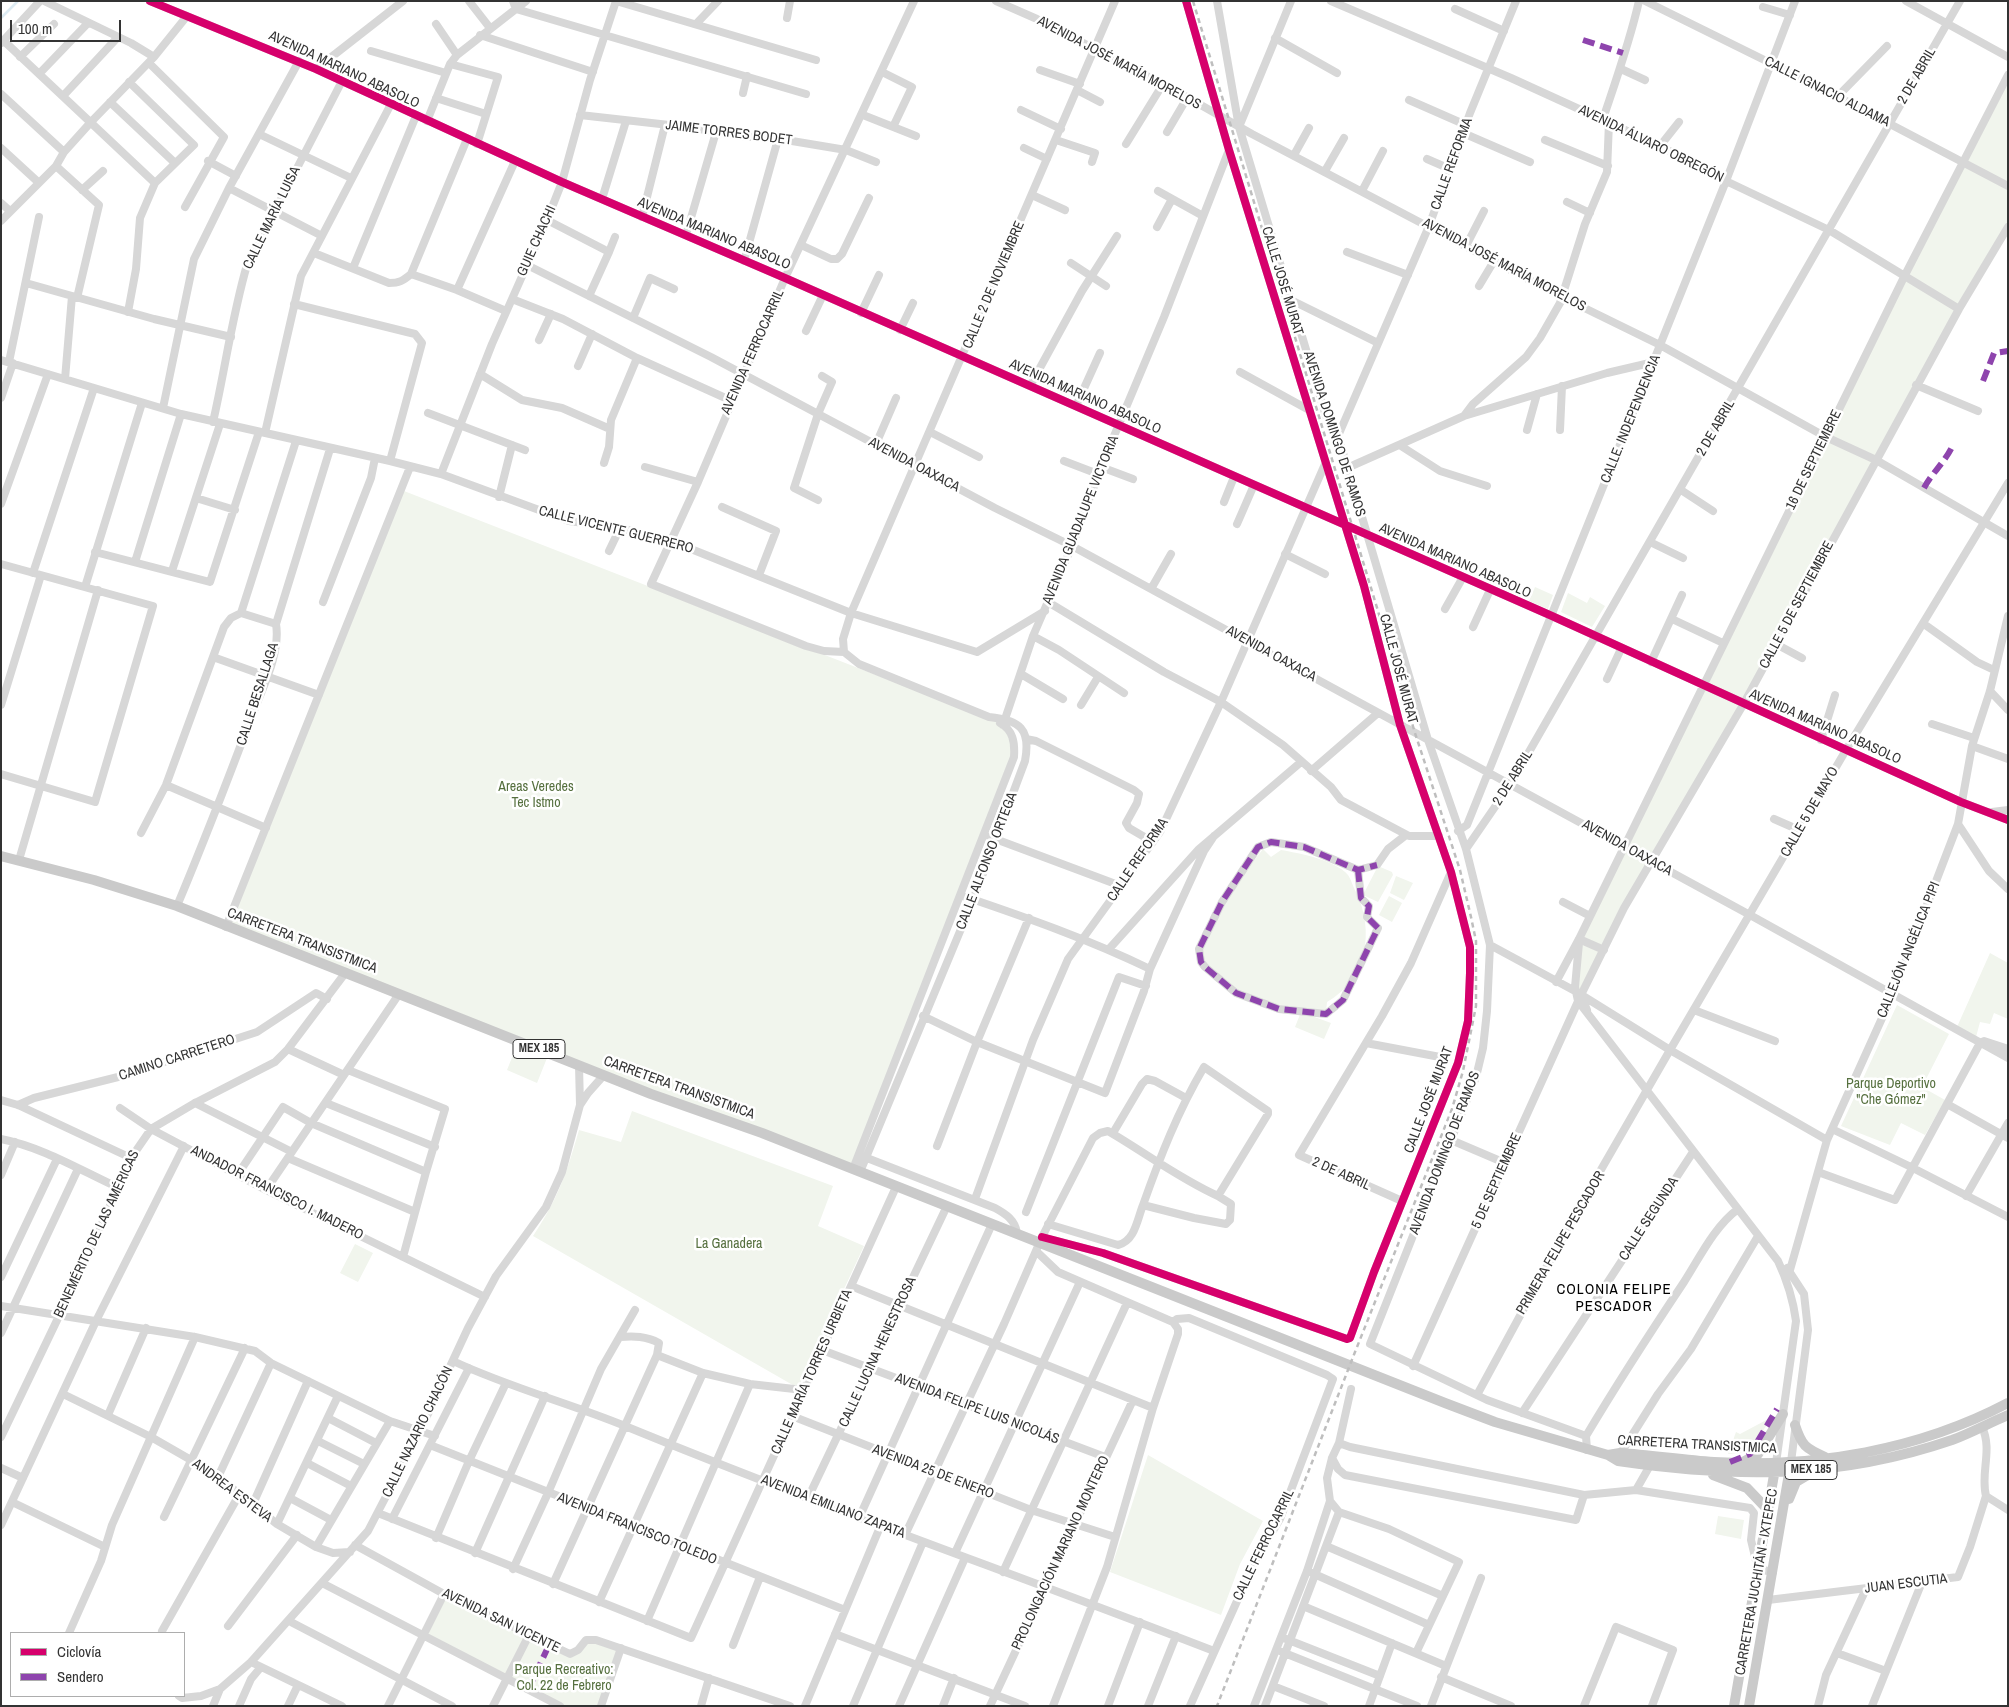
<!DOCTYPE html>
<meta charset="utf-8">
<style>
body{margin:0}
#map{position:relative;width:2009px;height:1707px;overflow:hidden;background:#fff;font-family:"Archivo Narrow",sans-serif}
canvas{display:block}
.frame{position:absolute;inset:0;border:2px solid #333;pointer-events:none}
.legend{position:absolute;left:10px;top:1632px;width:175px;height:65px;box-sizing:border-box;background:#fff;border:1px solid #adadad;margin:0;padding:6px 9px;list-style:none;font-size:15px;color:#333}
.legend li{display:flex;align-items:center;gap:10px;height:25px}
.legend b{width:25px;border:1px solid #adadad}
.scale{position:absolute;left:10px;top:20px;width:111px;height:22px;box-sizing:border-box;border:2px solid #333;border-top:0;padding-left:6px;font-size:15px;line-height:18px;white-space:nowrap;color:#333;-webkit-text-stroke:4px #fff;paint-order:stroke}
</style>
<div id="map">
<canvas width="2009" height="1707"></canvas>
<div class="frame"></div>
<ul class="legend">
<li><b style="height:6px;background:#d6006c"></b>Ciclovía</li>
<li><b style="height:6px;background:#8e44ad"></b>Sendero</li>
</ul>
<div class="scale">100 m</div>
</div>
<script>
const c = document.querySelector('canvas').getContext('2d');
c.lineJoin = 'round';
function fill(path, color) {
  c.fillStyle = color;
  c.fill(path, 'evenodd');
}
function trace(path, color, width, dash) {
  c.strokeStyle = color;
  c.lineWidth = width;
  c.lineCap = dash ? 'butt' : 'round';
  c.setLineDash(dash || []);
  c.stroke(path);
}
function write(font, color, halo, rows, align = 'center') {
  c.font = font + ' "Archivo Narrow",sans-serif';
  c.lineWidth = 5;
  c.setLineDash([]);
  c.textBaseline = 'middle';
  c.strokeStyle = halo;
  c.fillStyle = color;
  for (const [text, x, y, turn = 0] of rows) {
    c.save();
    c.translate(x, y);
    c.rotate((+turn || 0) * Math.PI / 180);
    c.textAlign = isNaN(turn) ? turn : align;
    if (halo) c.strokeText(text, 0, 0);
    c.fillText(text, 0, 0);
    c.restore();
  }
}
const green = new Path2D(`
 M2008,75V227L1651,862L1578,1001L1579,939Z
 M404,491L1007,726L1014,757L853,1169L226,927Z
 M1535,587L1553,595L1548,609L1529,601Z
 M1568,593L1587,603L1590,597L1605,606L1592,627L1561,612Z
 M1263,849L1271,857L1281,850C1298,853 1336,860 1348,875C1351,879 1353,887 1356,892C1375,931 1367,979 1327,1002L1326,1012L1256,1001L1208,972L1201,953L1220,904Z
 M1378,866L1392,872L1393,875L1378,902L1363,895Z
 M1396,876L1413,883L1404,900L1390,893Z
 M1389,896L1402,903L1392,922L1379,915Z
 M1990,953L2008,963V1019L1994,1013L1990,1024L1980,1022L1976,1037L1957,1027Z
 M1897,1005L1949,1034L1922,1087L1945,1100L1925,1135L1901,1123L1890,1145L1841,1126Z
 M1301,1012L1331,1023L1324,1039L1295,1027Z
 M517,1045L547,1058L537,1083L507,1070Z
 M632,1111L833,1186L818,1226L864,1246L798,1388L533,1236C558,1199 567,1172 579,1130L621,1142Z
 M355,1244L373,1253L358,1282L340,1273Z
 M1772,1417L1749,1452L1728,1454L1736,1432L1740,1434Z
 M1148,1455L1263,1521L1240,1564L1221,1615L1110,1572Z
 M1718,1516L1744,1520L1741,1539L1715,1534Z
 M444,1594L574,1654L586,1640L621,1648L601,1706H560L424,1636Z`);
const stream = new Path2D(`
 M1,18L18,1
 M1341,470H1343`);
const minor = new Path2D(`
 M44,1L131,43L154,57
 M150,1L316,69L562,182L785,278L1552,616L1961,802L2008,820
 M469,1L490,28
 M513,1L516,9L806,94
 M616,1L816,60
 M996,1L1037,19L1176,91L1252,134L1562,297L1660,345L1826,437L1876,460L2008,536
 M1217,1L1239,127L1326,416L1338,436L1428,740L1466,849L1490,945L1487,1011L1483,1048L1476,1077L1370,1344L1487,1400L1586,1436L1587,1450
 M1331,1L1511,78L1660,146L1726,181L1829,230L1959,309
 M1645,1L1829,92L2008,186
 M1906,1L2008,57
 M1763,7L1790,15
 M1455,9L1504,31
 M787,18L790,1
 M436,24L457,55
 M696,24L718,1
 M480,35L593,72
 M1275,38L1337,73
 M4,41L155,183L194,145L129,82
 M1,43L40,1
 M371,51L446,73
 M20,57L54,24
 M149,63L224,137L185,207
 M450,64L498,77L477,144
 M316,69L403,1
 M1621,69L1645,80
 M1040,70L1080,84
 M882,72L912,87L893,127
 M39,74L88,23
 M1077,90L1100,102
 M743,93L747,76
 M1,94L64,152
 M63,96L118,37
 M1838,96L1887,46
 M436,98L486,114
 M1409,100L1466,125
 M110,102L175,163
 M1021,110L1061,129
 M580,115L687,127L742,136L792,141L846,150L876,162
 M863,115L916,136
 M1603,119C1616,80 1630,41 1639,1
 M427,121L450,64L457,55L526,1
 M1239,127L1291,1
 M1167,132L1187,98
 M1463,133L1530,162
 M259,134L351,178
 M1056,140L1095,153L1092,162
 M1545,140L1608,166
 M1126,144L1163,84
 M1660,146L1679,122
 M1,148L38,182
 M1024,148L1047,159
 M1294,155L1309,128
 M1427,159L1450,169
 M208,161L236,176
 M56,166L99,205L77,298
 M1325,171L1344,138
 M229,188L322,236
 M82,190L103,171
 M1158,191L1203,216
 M1362,191L1383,151
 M1032,195L1065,210
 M602,199L626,121
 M1567,202L1590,213
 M1,203L10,211
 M642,217L665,125
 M547,220L609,252L589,296
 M1,221L56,166L64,152L91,122L154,57L187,16
 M1157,227L1172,199
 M686,235L716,132
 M801,245L831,259H837L842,254L869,198
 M1466,246L1484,211
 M609,252L615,237
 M1347,252L1408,275
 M314,253L389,283C399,283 403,281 411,274L467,139
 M744,261L778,139
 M1071,263L1106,286
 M527,265L711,357L995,508L1072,546L1750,915L2008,1058
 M353,268L416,116
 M411,274L457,290L506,311
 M26,283L154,319L231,337
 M1479,286L1494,261
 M457,290L515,161
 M512,299L563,319L637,358L732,401
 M1291,300L1378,343
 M294,304L415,334L422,343L390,461
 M128,312L136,269L140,218L155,183
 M861,313L879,275
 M633,318L650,278L674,289
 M900,330L913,303
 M806,331L823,295
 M539,340L551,314
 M1,360L181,414L390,461L441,474L569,521L620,528L671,541L851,613L977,652L1045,611
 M9,362L39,217
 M578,366L592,334
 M1240,372L1309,410
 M480,374L522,400L562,408L610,429
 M65,379L72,296
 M1916,385L1978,411
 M1030,386L1082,291L1117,236
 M1,398L13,363
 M1076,406L1100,353
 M163,408L194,259L229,188L299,61
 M428,413L525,450
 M1464,416L1473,404L1526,357L1540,338L1560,303L1585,224L1607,172L1609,122
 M213,422C225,370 232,316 247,265L342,81
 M1527,430L1537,394
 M1560,430L1562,386
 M930,432L979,457
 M265,433L301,276L391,104
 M1338,436L1429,226L1470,113L1516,1
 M876,444L896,398
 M1401,446L1440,471L1487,486
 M1064,461L1098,474
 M604,463L609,447L611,420L637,358
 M645,467L698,482
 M1101,467L1133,479
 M1347,468L1464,416L1607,373L1654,362
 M441,474L492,344L547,220L562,182L590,80L616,1
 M1681,490L1713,511
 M499,497L512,445
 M196,498L235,510
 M818,500L794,488L818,414L832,382L822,376
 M1224,502L1234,477
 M1,504L48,374
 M722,507L776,531L759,575
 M1237,524L1254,485
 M1650,542L1683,558
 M609,551L620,528
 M95,552L210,582L259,432
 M1285,554L1325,574
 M135,562L181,414
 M1,564L153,606L95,802L1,774
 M172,571L220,424
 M33,573L94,388
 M85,587L142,403
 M1151,589L1171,554
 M323,602L371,478L375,458
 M1048,602L1164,672L1221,702L1283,745L1331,787L1341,800L1409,836H1439
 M1445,609L1463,577
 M241,613L296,441
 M1672,619L1723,643
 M1924,624L1977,662L1994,670
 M1473,627L1490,590
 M1033,636L1059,650L1124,693
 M1776,644L1802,658
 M844,652L824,651L806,646L651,584L698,482L785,278L914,1
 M844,652L843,639L851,613L1115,1
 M844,652L859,664L989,717C1020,720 1031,729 1025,761L973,900L860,1172
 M213,657L319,695
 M1651,662L1682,595
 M1021,674L1063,699
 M1607,679L1621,649
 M1990,691L2008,710
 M1,705L41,575
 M1081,705L1098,677
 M1932,724L1974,738
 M1003,725L1033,636L1072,546L1101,467L1164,317L1229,150
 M1026,739L1036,741L1134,790L1139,794L1137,803L1126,823L1129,828L1153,842
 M1821,740L1835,695
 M1972,746L2008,759
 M1311,771L1378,713
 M166,785L266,828
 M1992,812L2008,810
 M1774,819L1799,830
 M1958,824L1989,871L2008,889
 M1458,831L1467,825L1726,181L1795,1
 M141,833L166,785L224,627L231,618L241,613L276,624
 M990,837L1121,886
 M1466,849L1510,785L1960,1
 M19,860L98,590
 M1358,870L1361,898L1369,906L1367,917L1378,928L1343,1000L1326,1014L1279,1009L1236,993L1205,967L1201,962L1199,949L1222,902L1258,847L1271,842L1304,847L1358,870L1377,865L1388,849L1406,835
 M960,895C1025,917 1088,939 1150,969
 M1563,902L1590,916
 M177,906C203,844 227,782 251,718C261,691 281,654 276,624L330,449
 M226,927L410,467
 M1579,939L1604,950
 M1579,943L1575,987L1578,1001L1778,1261C1787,1280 1793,1299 1796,1321L1776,1463
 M1490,945L1575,991L1670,1050L1827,1140
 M1109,949L1199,849L1301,762
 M1556,982L1579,939L1905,275L2008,75
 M1587,1010L1581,995L1624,908L1743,705L1959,309L2008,227
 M1694,1010L1775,1041
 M923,1016L977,1042L1105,1093L1144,991L1150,969L1204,851L1214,836
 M1366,1043L1440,1057
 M288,1049L344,1075
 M579,1065L580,1105
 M348,1070L445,1109L426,1172L403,1257
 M1,1100L18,1105L131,1158
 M195,1103L292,1152
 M326,1103L435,1147
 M1947,1104L2008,1138
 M18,1105L34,1098L118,1077L257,1032L316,993L327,999
 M120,1108L151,1129L266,1190L485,1297
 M1832,1129L1911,1167L2008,1217
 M1113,1133L1142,1084L1147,1079L1155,1081L1186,1098
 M1,1139C42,1147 80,1170 117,1187
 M1451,1140L1505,1163
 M937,1146L977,1042L1029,918
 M288,1158L415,1212
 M867,1158L995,1208C1006,1214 1015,1220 1017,1233
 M853,1169L1014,757C1015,742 1013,730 1000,723
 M1818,1172L1895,1200L1980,1043L1984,1041L2008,1049
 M238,1174L283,1107L311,1123L426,1172
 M1,1175L15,1142
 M266,1190L399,994
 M1966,1196L2008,1123
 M975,1199L1033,1040L1068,959L1160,832L1221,702L1325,464
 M1402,1201L1299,1155L1382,1016L1411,963L1451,872
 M1026,1212L1119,977L1146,986
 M1048,1224L1118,1245C1135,1241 1137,1220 1143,1205L1194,1218L1226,1224L1230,1220L1231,1204L1218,1196
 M1042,1237L1103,1253L1347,1339L1350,1338L1374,1272L1458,1063L1468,1021L1470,973V947L1451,872L1400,725L1364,586L1229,150L1186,1
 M1036,1251L1058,1272L1173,1322L1178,1329V1334L1153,1408L1107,1567L1053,1706
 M1787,1268L1804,1294L1808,1330L1791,1462
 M1,1277L57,1159
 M1785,1277L1790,1270L1827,1140L1892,996L1958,824L1972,746L1990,691L2008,616
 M851,1286L1153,1408
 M1,1306L195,1337L255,1351L271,1363L390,1421L435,1436
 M1173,1322L1177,1319L1189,1318L1327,1375L1333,1379L1280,1519L1255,1561L1190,1706
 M1,1333L78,1169
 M620,1337C634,1336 646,1336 659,1343L657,1355
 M822,1350L1105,1457
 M453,1361C508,1387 569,1403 625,1426C820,1506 1018,1575 1214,1651
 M1413,1366L1580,997
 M1351,1389L1339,1443L1332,1458L1327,1478L1330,1501L1339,1512L1389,1529L1459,1562L1416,1653
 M63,1394L151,1437L191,1460L218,1477L277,1524L316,1547L333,1553L350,1552
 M1477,1395L1572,1220L1670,1050L1846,750L2008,483
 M1522,1413L1693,1152
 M108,1415L146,1328
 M792,1416L1031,1510L1115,1537
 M328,1418L376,1443
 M1982,1427C1993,1450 1980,1473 1986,1496L2008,1510
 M1586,1436C1617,1384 1650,1333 1684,1282C1700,1257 1714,1227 1738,1209
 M1,1437L84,1264L131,1158L151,1129L195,1103L275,1062L288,1049L346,972
 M318,1441L364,1464
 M1339,1443L1350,1447L1584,1495L1636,1490L1652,1462
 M430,1445L845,1610
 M1619,1456L1658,1394L1691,1349L1758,1236
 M1332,1458L1338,1469L1345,1475L1576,1520L1584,1495
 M307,1463L351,1486
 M1,1468L23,1478
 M218,1477L271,1363
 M1636,1490L1750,1508L1754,1513L1751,1540L1758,1569L1773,1572
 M290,1498L331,1520
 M808,1498L947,1206
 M12,1502L105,1547
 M252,1506L308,1381
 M378,1513L691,1638L896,1187
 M164,1517L245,1348
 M859,1518L992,1224
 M392,1519L469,1368
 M277,1524L338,1396
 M1,1525L96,1321L184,1146
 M905,1535L1004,1324L1042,1237L1093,1138L1100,1133L1108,1131C1144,1152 1180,1179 1218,1196L1268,1114V1111L1204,1067C1178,1111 1160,1157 1143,1205
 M436,1538L469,1461L506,1383
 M355,1545L444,1594L570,1654L578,1650L586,1640H596L790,1706
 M1326,1546L1443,1596
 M316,1547L390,1421
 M475,1553L545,1396
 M955,1553L1080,1282
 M513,1569L548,1493L601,1369L635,1310
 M1003,1572L1127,1303
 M1312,1573L1429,1625
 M322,1583L560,1706
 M553,1584L657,1355L703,1373L750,1384L803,1390
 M1768,1600L1958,1577L1970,1547L1986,1496
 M599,1602L703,1373
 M1303,1606L1446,1666
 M289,1621L452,1706
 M647,1621L750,1384
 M228,1626L297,1535
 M162,1631L239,1495
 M69,1633L101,1561L112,1525L195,1337
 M835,1634L1025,1706
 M1286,1639L1380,1676
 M733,1645L760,1577
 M1282,1652L1417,1706
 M1837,1653L1886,1671
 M251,1662L342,1706
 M1441,1677L1511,1706
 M1273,1686L1324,1706
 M179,1696L182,1698L201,1696L220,1689L251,1662L368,1531L420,1431L468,1328L496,1276L546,1207L562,1172L580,1105L588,1093L604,1075
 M213,1706L220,1689
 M239,1706L251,1679L261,1667
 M288,1706L298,1685
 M388,1706L444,1594
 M493,1706L529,1635
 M601,1706L621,1648
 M701,1706L709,1678
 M805,1706L880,1527
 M853,1706L923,1542
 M899,1706L965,1558
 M943,1706L954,1678
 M990,1706L1133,1400
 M1108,1706L1140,1622
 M1148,1706L1176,1636
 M1254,1706L1307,1571L1330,1501
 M1265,1706L1339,1512
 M1369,1706L1392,1643
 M1431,1706L1481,1578
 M1584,1706L1616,1627L1673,1650L1652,1706
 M1818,1706L1826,1675L1866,1589
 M1872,1706L1922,1582`);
const major = new Path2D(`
 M1,856L94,880L177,906L651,1094L762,1133L1445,1403L1495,1422L1608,1455L1618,1461C1735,1478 1838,1479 1952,1440C1971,1433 1989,1423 2008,1415
 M1795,1425C1802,1446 1805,1448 1825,1457
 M1608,1455L1620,1453C1651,1455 1683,1460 1714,1462C1815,1468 1919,1450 2008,1403
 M1743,1462L1758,1454L1783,1414
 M1713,1475L1747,1488L1768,1510
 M1789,1499L1796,1482L1813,1472
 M1734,1706L1775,1469
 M1749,1706L1790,1468`);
const rail = new Path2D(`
 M1193,1L1415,733L1460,870L1471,917L1476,941V1006L1463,1071L1452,1109L1355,1352L1217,1706`);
const quiet = new Path2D(`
 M1583,40L1623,53
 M1983,381L1994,353L2008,351
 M1924,488C1932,473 1944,463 1952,447
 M1358,870L1361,898L1369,906L1367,917L1378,928L1343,1000L1326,1014L1279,1009L1236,993L1205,967L1201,962L1199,949L1222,902L1258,847L1271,842L1304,847L1358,870L1377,865
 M1730,1462L1750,1454L1777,1409
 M528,1690L549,1645`);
const cycleway = new Path2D(`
 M150,1L316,69L562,182L785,278L1552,616L1961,802L2008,820
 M1042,1237L1103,1253L1347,1339L1350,1338L1374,1272L1458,1063L1468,1021L1470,973V947L1451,872L1400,725L1364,586L1229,150L1186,1`);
const shields = [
 [539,1049,52],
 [1811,1470,52]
];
const shieldNames = [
 ["MEX 185",539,1049],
 ["MEX 185",1811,1470]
];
const streetNames = [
 ["AVENIDA JOSÉ MARÍA MORELOS",1119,63,28],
 ["AVENIDA MARIANO ABASOLO",344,70,25],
 ["2 DE ABRIL",1917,76,-60],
 ["CALLE IGNACIO ALDAMA",1827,92,27],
 ["JAIME TORRES BODET",729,133,7],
 ["AVENIDA ÁLVARO OBREGÓN",1651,144,26],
 ["CALLE REFORMA",1452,164,-70],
 ["CALLE MARÍA LUISA",272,218,-64],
 ["AVENIDA MARIANO ABASOLO",714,234,23],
 ["GUIE CHACHI",537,241,-66],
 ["AVENIDA JOSÉ MARÍA MORELOS",1504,265,28],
 ["CALLE JOSÉ MURAT",1282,281,73],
 ["CALLE 2 DE NOVIEMBRE",994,285,-67],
 ["AVENIDA FERROCARRIL",753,352,-66],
 ["AVENIDA MARIANO ABASOLO",1085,397,24],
 ["CALLE. INDEPENDENCIA",1631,419,-68],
 ["2 DE ABRIL",1716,428,-60],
 ["AVENIDA DOMINGO DE RAMOS",1334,434,72],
 ["16 DE SEPTIEMBRE",1814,460,-64],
 ["AVENIDA OAXACA",914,465,28],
 ["AVENIDA GUADALUPE VICTORIA",1081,520,-68],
 ["CALLE VICENTE GUERRERO",616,530,14],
 ["AVENIDA MARIANO ABASOLO",1455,561,24],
 ["CALLE 5 DE SEPTIEMBRE",1797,605,-62],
 ["AVENIDA OAXACA",1271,654,29],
 ["CALLE JOSÉ MURAT",1398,669,75],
 ["CALLE BESALLAGA",258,694,-72],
 ["AVENIDA MARIANO ABASOLO",1825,727,24],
 ["2 DE ABRIL",1513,778,-58],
 ["CALLE 5 DE MAYO",1810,812,-60],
 ["AVENIDA OAXACA",1627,848,29],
 ["CALLE REFORMA",1138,860,-56],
 ["CALLE ALFONSO ORTEGA",987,861,-69],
 ["CARRETERA TRANSISTMICA",302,941,21],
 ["CALLEJÓN ANGÉLICA PIPI",1909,950,-68],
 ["CAMINO CARRETERO",177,1058,-18],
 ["CARRETERA TRANSISTMICA",679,1088,20],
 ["CALLE JOSÉ MURAT",1429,1100,-69],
 ["AVENIDA DOMINGO DE RAMOS",1445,1153,-69],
 ["2 DE ABRIL",1341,1174,24],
 ["5 DE SEPTIEMBRE",1497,1181,-66],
 ["ANDADOR FRANCISCO I. MADERO",277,1193,27],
 ["CALLE SEGUNDA",1649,1219,-57],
 ["BENEMÉRITO DE LAS AMÉRICAS",97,1234,-65],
 ["PRIMERA FELIPE PESCADOR",1561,1243,-60],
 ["CALLE LUCINA HENESTROSA",878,1352,-65],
 ["CALLE MARÍA TORRES URBIETA",812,1372,-66],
 ["AVENIDA FELIPE LUIS NICOLÁS",977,1409,21],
 ["CALLE NAZARIO CHACÓN",418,1432,-64],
 ["CARRETERA TRANSISTMICA",1697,1445,3],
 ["AVENIDA 25 DE ENERO",933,1472,21],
 ["ANDREA ESTEVA",232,1491,37],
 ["AVENIDA EMILIANO ZAPATA",833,1507,21],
 ["AVENIDA FRANCISCO TOLEDO",637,1529,22],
 ["CALLE FERROCARRIL",1264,1545,-64],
 ["PROLONGACIÓN MARIANO MONTERO",1061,1553,-65],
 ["CARRETERA JUCHITÁN - IXTEPEC",1757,1582,-80],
 ["JUAN ESCUTIA",1906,1584,-7],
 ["AVENIDA SAN VICENTE",501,1621,26]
];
const parkNames = [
 ["Areas Veredes",536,787],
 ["Tec Istmo",536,803],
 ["Parque Deportivo",1891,1084],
 ["\"Che Gómez\"",1891,1100],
 ["La Ganadera",729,1244],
 ["Parque Recreativo:",564,1670],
 ["Col. 22 de Febrero",564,1686]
];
const neighbourhoodNames = [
 ["COLONIA FELIPE",1614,1290],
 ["PESCADOR",1614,1307]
];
fill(green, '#f1f5ed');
trace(stream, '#ddebf3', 2.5);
trace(minor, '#d7d7d7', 8);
trace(major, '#cacaca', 10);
trace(rail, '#bebebe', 2.5, [5, 4]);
trace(quiet, '#8e44ad', 6, [12, 6]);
trace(cycleway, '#d6006c', 8);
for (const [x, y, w] of shields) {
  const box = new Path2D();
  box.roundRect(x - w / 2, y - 9.5, w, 19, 4);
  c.fillStyle = '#fff';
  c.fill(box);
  trace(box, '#333', 1);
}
write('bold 12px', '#333', null, shieldNames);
write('14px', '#333', '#fff', streetNames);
write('14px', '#56703f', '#fff', parkNames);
c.letterSpacing = '1px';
write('15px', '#000', '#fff', neighbourhoodNames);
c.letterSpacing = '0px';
</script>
